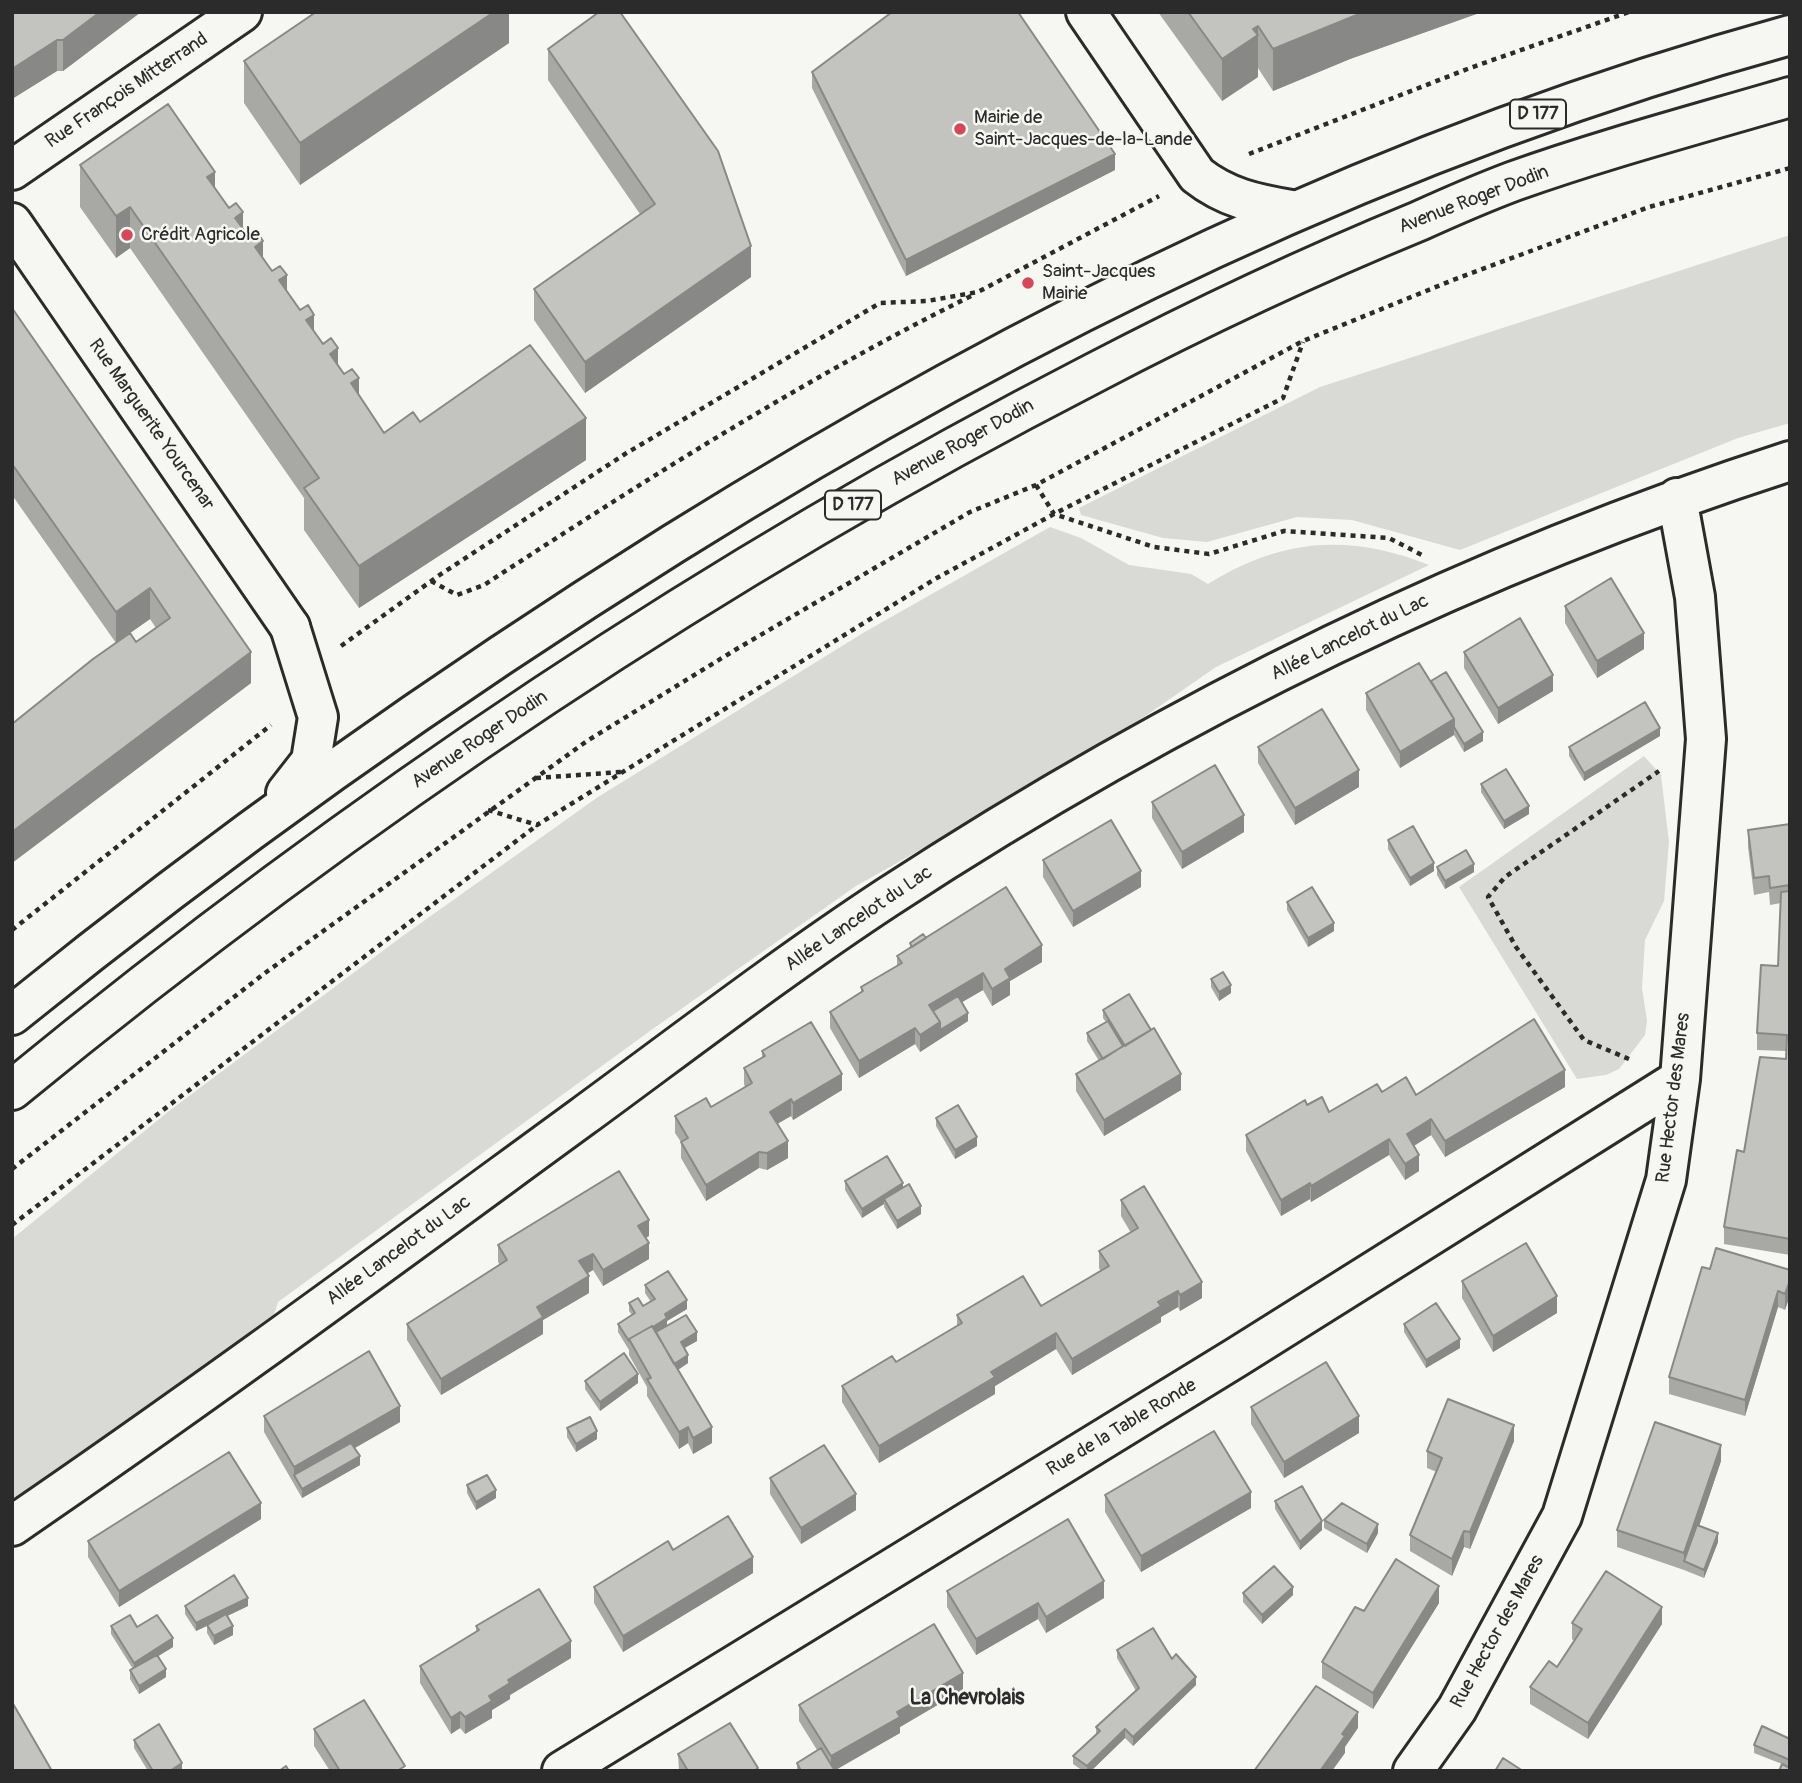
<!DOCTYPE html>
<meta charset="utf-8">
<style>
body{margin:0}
#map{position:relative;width:1802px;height:1783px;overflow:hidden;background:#f6f6f2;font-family:Pangolin,sans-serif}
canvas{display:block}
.frame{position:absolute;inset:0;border:14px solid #2b2b2b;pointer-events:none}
</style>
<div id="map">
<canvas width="1802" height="1783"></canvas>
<div class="frame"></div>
</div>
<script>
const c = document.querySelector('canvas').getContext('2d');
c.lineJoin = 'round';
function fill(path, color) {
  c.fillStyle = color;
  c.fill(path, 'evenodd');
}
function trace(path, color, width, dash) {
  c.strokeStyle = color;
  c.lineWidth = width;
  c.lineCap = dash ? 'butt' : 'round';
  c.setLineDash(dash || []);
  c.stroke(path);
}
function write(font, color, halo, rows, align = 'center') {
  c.font = font + ' Pangolin,sans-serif';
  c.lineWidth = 5;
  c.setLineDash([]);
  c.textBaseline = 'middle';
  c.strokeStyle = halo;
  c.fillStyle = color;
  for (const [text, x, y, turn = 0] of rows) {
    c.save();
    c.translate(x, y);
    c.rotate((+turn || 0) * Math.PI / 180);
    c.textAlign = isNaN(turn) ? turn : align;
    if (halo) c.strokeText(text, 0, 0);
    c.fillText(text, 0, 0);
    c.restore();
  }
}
const green = new Path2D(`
 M1790,235V423L1738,438L1460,550L1352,520L1297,517L1207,542L1163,538L1081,515L1079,508L1320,387Z
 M1050,527L1081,538L1129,565L1191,574L1208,584C1281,539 1348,533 1429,565L1216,667L1095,751L856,886L654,1028L278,1302L269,1330L12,1511V1239L169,1111L404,935L598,797L863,633Z
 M1644,756L1661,775L1669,842L1664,901L1645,940L1642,988L1647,1021L1645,1035L1619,1069L1606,1075L1577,1079L1459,887Z`);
const path = new Path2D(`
 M1249,154L1470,68L1629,12
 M1036,485L1054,514L1154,547L1209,554L1284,531L1389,538L1422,555
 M431,581L457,595L484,585C642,482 802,380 971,296
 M341,646L441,574L625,454L880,303L927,301L978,292L1159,196
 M536,778L621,772
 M488,810L537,825L935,579L1054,514L1283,398L1303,342
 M12,930L271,725
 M1629,1059L1584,1040L1516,947L1488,897L1505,877L1659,771
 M12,1169L265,973L587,741L735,650L970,512L1036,485L1303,341L1453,280L1649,207L1790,168
 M12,1225L536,826`);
const street = new Path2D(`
 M1086,12L1197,175C1226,198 1256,204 1291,210
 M12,170L242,12
 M12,223L290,627
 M12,1526C205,1394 393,1255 582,1117C683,1043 783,966 888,897C1168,714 1471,564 1790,461
 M562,1771L1237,1357L1680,1079
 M1413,1771L1457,1709L1562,1516L1666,1180L1680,1079L1706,739L1695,597L1677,498`);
const primary = new Path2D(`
 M286,793L311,761L318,717L290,627
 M12,1015C223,844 443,688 673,544C1024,325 1390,145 1790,35
 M12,1090C347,815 707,572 1092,374C1199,318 1307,267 1419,221C1450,207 1482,193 1514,181C1604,149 1698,124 1790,97`);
const wall = new Path2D(`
 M12,12H141L63,71H57L12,99Z
 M509,12V43L300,185L244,103V61Z
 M1158,12H1482L1350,59L1273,91L1258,68V77L1222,101Z
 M548,49L751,277L585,393L534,320V289L640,214L548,80Z
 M812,72L1115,170L906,276L812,88Z
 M80,165L215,188L384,433L420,422L586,460L359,608L304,530V498L130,248L116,258L80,207Z
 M12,308L251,683L12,863V724L116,643L12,495ZM150,619L156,628L136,642L130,633Z
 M1788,572H1790V591L1788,589Z
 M1565,606L1644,649L1597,678L1565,623Z
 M1464,652L1553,691L1498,724L1464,668Z
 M1789,673H1790V693L1789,690Z
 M1431,681L1483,741L1464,752L1454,735L1400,768L1366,710V693Z
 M1660,736L1584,781L1569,756V747Z
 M1258,747L1359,787L1295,825L1258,763Z
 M1481,784L1529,814L1504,829L1481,792Z
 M1152,802L1244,832L1182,869L1152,818Z
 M1790,824V1255L1724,1244V1227L1744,1152L1786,1059V1051L1757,1050V1033L1778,966L1781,903L1770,905L1769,892L1754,895L1748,847V830Z
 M1388,840L1434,871L1410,886L1388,849Z
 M1043,860L1141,887L1073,927L1043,877Z
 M1437,867L1474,872L1445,889L1437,875Z
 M1287,902L1334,931L1308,947L1287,910Z
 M926,938L1042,962L1010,981V995L992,1006L983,990L962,1002L968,1021L920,1052L915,1044L859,1078L830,1028V1012L861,993V987L897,966V956L910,948V943Z
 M1211,979L1231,993L1219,1001L1211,987Z
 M1103,1010L1181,1090L1104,1136L1076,1091V1074L1099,1061L1087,1041V1033L1106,1022L1103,1018Z
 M762,1051L842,1090L793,1120L791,1116L777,1124L788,1158L767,1170L759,1168L706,1201L681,1158V1142L675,1133V1116L711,1107L745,1087L744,1084V1068L762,1057Z
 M1565,1087L1445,1157L1431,1135L1414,1146L1419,1171L1405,1180L1389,1155L1311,1202L1310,1199L1281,1216L1246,1151V1135L1307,1105L1329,1112L1382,1092L1416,1095Z
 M936,1118L977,1146L955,1159L936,1126Z
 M845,1181L903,1187L921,1214L897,1229L884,1207V1204L862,1218L845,1190Z
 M1121,1200L1202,1298L1180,1311L1178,1307L1161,1317V1322L1072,1375L1056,1349L995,1386V1394L879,1463L842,1402V1386L896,1362L957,1326V1315L1041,1306L1101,1271L1099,1268V1251L1131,1233L1121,1216Z
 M649,1236L646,1238L649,1259L603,1286L593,1270L587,1274L589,1293L543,1320V1334L441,1395L407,1340V1324L500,1265L498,1262V1245Z
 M1710,1269L1790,1270L1785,1310L1778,1307L1745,1416L1669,1394V1377Z
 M1462,1281L1557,1313L1493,1352L1462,1298Z
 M645,1285L687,1309L667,1321V1325L697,1341L684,1348L688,1363L678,1370L712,1443L693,1454L688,1443L679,1449L647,1396V1387L629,1355V1350L618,1332V1324L632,1315L629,1311V1303L643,1306L651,1302L645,1293Z
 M1404,1324L1460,1348L1426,1368L1404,1332Z
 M585,1381L638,1383L600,1411L585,1389Z
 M1251,1407L1359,1433L1284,1478L1251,1424Z
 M264,1416L400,1422L355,1448L360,1465L302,1498L264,1432Z
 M567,1428L597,1439L576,1452L567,1437Z
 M1514,1441L1470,1549L1464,1547L1452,1576L1410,1551V1535L1437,1472L1427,1468V1451Z
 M1721,1461L1699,1526L1718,1542L1704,1578L1684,1570L1617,1547V1530Z
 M770,1478L856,1510L801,1544L770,1494Z
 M467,1485L496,1498L476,1510L467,1493Z
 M1105,1495L1251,1508L1141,1572L1105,1512Z
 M1275,1501L1322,1530L1300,1550L1275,1509Z
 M261,1519L119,1607L88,1557V1541Z
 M1324,1520L1378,1533L1367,1553L1324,1528Z
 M673,1550L753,1573L623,1652L594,1603V1587Z
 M947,1591L1104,1598L1046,1633L1038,1619L976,1655L947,1607Z
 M1243,1593L1293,1595L1262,1624L1243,1602Z
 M1439,1603L1373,1709L1322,1678V1662L1364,1611Z
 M185,1606H248L227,1616L233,1635L214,1645L207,1633V1626L196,1631L185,1614Z
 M1572,1623L1662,1624L1588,1739L1530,1704V1687L1557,1667L1574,1641L1572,1639Z
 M111,1626L137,1627L173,1647L158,1656L166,1677L139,1694L130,1679V1670L133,1669L111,1634Z
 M476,1626L571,1658L510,1695V1699L492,1710V1718L465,1734L460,1728L451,1734L420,1683V1666L476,1632Z
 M1117,1650L1172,1659L1196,1685L1133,1746L1125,1738L1091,1771H1083L1073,1764V1756L1096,1735V1727L1136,1691L1117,1658Z
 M963,1690L900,1727V1733L834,1770L797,1771V1763L817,1750L799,1721V1705Z
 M314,1729L405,1771H330L314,1746Z
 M1790,1739V1771L1782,1764L1754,1753V1745Z
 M134,1740L182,1771H148L134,1748Z
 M678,1754L758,1771H679Z`);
const shadedWall = new Path2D(`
 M100,12H141L63,71V40Z
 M494,12H509V43L300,185V143Z
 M1364,12H1482L1350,59L1273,91V49Z
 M1258,26V77L1222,101V59Z
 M57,40V71L12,99V69Z
 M1115,154V170L906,276V260Z
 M215,172V213L207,177Z
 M130,207V248L116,258V216Z
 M243,212V254L235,218Z
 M263,241V283L255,247Z
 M751,246V277L585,393V362Z
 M287,275V317L279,280Z
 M314,315V356L306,320Z
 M338,348V390L330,354Z
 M359,378V420L351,383Z
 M586,418V460L359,608V566Z
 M150,588V619L116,643V612Z
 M1644,633V649L1597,678V661Z
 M251,652V683L12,863V832Z
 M1553,675V691L1498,724V708Z
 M1454,719V735L1400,768V752Z
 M1660,728V736L1584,781V773Z
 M1483,732V741L1464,752V744Z
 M1359,770V787L1295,825V808Z
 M1529,806V814L1504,829V821Z
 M1244,815V832L1182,869V852Z
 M1434,863V871L1410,886V878Z
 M1474,864V872L1445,889V881Z
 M1141,871V887L1073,927V911Z
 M1334,923V931L1308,947V938Z
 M1042,945V962L1010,981V995L992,1006V989L1005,969Z
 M983,973V990L933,1019L929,1005Z
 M1231,985V993L1219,1001V992Z
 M968,1013V1021L920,1052V1035L940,1022Z
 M915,1028V1044L859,1078V1061Z
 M1565,1070V1087L1445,1157V1141Z
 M842,1074V1090L793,1120V1103Z
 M1181,1074V1090L1104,1136V1120Z
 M791,1099V1116L770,1128V1112Z
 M1431,1119V1135L1407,1150V1134Z
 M977,1137V1146L955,1159V1150Z
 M1389,1139V1155L1311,1202V1186Z
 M788,1141V1158L767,1170V1153Z
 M759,1152V1168L706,1201V1185Z
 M1419,1155V1171L1405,1180V1164Z
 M903,1183V1192L884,1199V1204L862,1218V1209Z
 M1310,1183V1199L1281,1216V1200Z
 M921,1206V1214L897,1229V1221Z
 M649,1220V1236L638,1242V1226Z
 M649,1243V1259L603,1286V1270Z
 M593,1254V1270L579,1278V1261Z
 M589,1276V1293L543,1320V1334L441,1395V1379L537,1307Z
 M1790,1280V1296L1785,1310V1294Z
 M1202,1282V1298L1180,1311V1295Z
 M1178,1291V1307L1161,1317V1322L1072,1375V1359Z
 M1778,1291V1307L1745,1416V1400Z
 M1557,1296V1313L1493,1352V1336Z
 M687,1300V1309L667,1321V1327L634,1347L665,1314Z
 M697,1332V1341L681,1350V1342Z
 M1056,1333V1349L995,1386V1394L879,1463V1446L991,1372Z
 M1460,1339V1348L1426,1368V1360Z
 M688,1355V1363L673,1373V1365Z
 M638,1374V1383L600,1411V1402Z
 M400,1406V1422L297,1481L294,1475V1467Z
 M1359,1416V1433L1284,1478V1462Z
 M1514,1425V1441L1470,1549V1532Z
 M688,1427V1443L679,1449V1432Z
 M712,1427V1443L693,1454V1438Z
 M597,1431V1439L576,1452V1444Z
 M1721,1445V1461L1687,1562L1684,1561V1553Z
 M360,1456V1465L302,1498V1489Z
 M496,1490V1498L476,1510V1502Z
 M1251,1492V1508L1141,1572V1556Z
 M856,1494V1510L801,1544V1528Z
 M261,1503V1519L119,1607V1591Z
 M1322,1521V1530L1300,1550V1542Z
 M1378,1524V1533L1367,1553V1544Z
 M1464,1531V1547L1452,1576V1559Z
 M1718,1533V1542L1704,1578V1570Z
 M753,1557V1573L623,1652V1636Z
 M1104,1581V1598L1046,1633V1617Z
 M1439,1586V1603L1373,1709V1693Z
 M1293,1587V1595L1262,1624V1615Z
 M248,1598V1606L196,1631V1623Z
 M1038,1603V1619L976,1655V1639Z
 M1662,1607V1624L1588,1739V1723Z
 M233,1626V1635L214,1645V1636Z
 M173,1638V1647L134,1671V1663Z
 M571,1641V1658L510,1695V1699L492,1710V1718L465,1734V1717L489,1696L508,1680Z
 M166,1669V1677L139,1694V1686Z
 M963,1673V1690L900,1727V1733L834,1771H831V1756L897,1712Z
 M1196,1677V1685L1133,1746V1737Z
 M460,1712V1728L451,1734V1718Z
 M1358,1712V1728L1345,1747V1753L1332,1771H1320L1342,1734Z
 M1125,1729V1738L1091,1771H1087V1766Z
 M182,1763V1771H170Z`);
const building = new Path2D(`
 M12,12H100L63,40H57L12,69Z
 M316,12H494L300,143L244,61Z
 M599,12H620L718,151L751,246L585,362L534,289L655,204L548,49Z
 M892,12H1018L1115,154L906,260L812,72Z
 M1188,12H1364L1273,49L1258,26L1253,29L1258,35L1222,59Z
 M168,104L215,172L207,177L229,208L236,203L243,212L235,218L249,237L257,232L263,241L255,247L272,271L280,266L287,275L279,280L300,310L308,305L314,315L306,320L323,344L331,338L338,348L330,354L344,374L352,369L359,378L351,383L384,433L413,412L420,422L530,345L586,418L359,566L304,488L319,478L130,207L116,216L80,165Z
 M12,308L251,652L12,832V724L93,659L130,633L136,642L170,618L150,588L116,612L12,464Z
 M1611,578L1644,633L1597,661L1565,606Z
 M1520,618L1553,675L1498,708L1464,652Z
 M1419,663L1454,719L1400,752L1366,693Z
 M1446,672L1483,732L1464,744L1454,727V719L1431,681Z
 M1645,702L1660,728L1584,773L1569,747Z
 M1322,709L1359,770L1295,808L1258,747Z
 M1215,765L1244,815L1182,852L1152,802Z
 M1506,769L1529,806L1504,821L1481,784Z
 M1111,820L1141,871L1073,911L1043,860Z
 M1790,824V885L1770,888L1769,876L1754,878L1748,830Z
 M1413,826L1434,863L1410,878L1388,840Z
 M1466,850L1474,864L1445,881L1437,867Z
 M1006,887L1042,945L1005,969L1010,978L992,989L983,973L929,1005L940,1022L920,1035L915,1028L859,1061L830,1012L863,991L861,987L902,963L897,956Z
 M1312,887L1334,923L1308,938L1287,902Z
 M1790,891V1239L1724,1227L1737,1150L1744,1152L1760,1057L1786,1059L1787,1035L1757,1033L1761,965L1778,966L1781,892Z
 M923,934L926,938L912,947L910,943Z
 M1223,972L1231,985L1219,992L1211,979Z
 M1129,994L1151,1030L1125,1046L1103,1010Z
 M958,996L968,1013L940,1030V1022L933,1011Z
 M1534,1019L1565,1070L1445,1141L1431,1119L1407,1134L1419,1155L1405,1164L1389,1139L1311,1186L1310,1183L1281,1200L1246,1135L1305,1100L1307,1105L1322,1097L1329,1112L1377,1084L1382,1092L1406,1077L1416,1095Z
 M1108,1021L1123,1046L1103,1059L1087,1033Z
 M811,1022L842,1074L793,1103L791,1099L770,1112L788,1141L767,1153L759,1152L706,1185L681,1142L688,1138L675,1116L706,1098L711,1107L752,1083L744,1068L765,1056L762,1051Z
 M1154,1028L1181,1074L1104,1120L1076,1074Z
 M958,1105L977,1137L955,1150L936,1118Z
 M887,1156L903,1183L862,1209L845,1181Z
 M619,1171L649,1220L638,1226L649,1243L603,1270L593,1254L579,1261L589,1276L537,1307L543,1317L441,1379L407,1324L507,1260L498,1245Z
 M909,1184L921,1206L897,1221L884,1199Z
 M1144,1186L1202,1282L1180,1295L1178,1291L1158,1302L1161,1306L1072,1359L1056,1333L991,1372L995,1377L879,1446L842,1386L892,1356L896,1362L962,1323L957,1315L1023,1276L1041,1306L1109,1266L1099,1251L1138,1228L1121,1200Z
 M1526,1243L1557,1296L1493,1336L1462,1281Z
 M1716,1248L1790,1270V1280L1785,1294L1778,1291L1745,1400L1669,1377L1702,1267L1710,1269Z
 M668,1271L687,1300L665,1314L667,1318L653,1327L652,1326L629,1339V1341L618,1324L635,1313L629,1303L638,1298L643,1306L655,1299L645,1285Z
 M1436,1303L1460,1339L1426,1360L1404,1324Z
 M686,1315L697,1332L681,1342L688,1355L674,1364L656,1332Z
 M652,1326L712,1427L693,1438L688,1427L679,1432L647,1379L651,1378L629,1339Z
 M369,1351L400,1406L294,1467L264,1416Z
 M624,1353L638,1374L600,1402L585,1381Z
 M1326,1362L1359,1416L1284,1462L1251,1407Z
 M1448,1399L1514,1425L1470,1532L1464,1531L1452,1559L1410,1535L1442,1458L1427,1451Z
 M590,1417L597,1431L576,1444L567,1428Z
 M1655,1422L1721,1445L1684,1553L1617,1530Z
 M1214,1431L1251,1492L1141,1556L1105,1495Z
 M351,1443L360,1456L302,1489L294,1475Z
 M824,1445L856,1494L801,1528L770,1478Z
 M229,1452L261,1503L119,1591L88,1541Z
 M487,1475L496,1490L476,1502L467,1485Z
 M1302,1486L1322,1521L1300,1542L1275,1501Z
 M1342,1503L1378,1524L1367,1544L1324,1520Z
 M728,1516L753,1557L623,1636L594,1587L668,1541L673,1550Z
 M1068,1519L1104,1581L1046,1617L1038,1603L976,1639L947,1591Z
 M1697,1525L1718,1533L1704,1570L1684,1561Z
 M1396,1559L1439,1586L1373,1693L1322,1662L1355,1607L1364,1611Z
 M1274,1566L1293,1587L1262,1615L1243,1593Z
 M1606,1571L1662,1607L1588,1723L1530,1687L1549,1661L1557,1667L1582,1629L1572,1623Z
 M234,1575L248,1598L196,1623L185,1606Z
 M539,1589L571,1641L508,1680L510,1683L489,1696L492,1701L465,1717L460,1712L451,1718L420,1666L479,1630L476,1626Z
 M226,1614L233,1626L214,1636L207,1625Z
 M130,1615L137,1627L157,1615L173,1638L134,1663L111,1626Z
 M934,1624L963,1673L897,1712L900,1717L831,1756L799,1705Z
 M1153,1628L1172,1659L1176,1654L1196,1677L1133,1737L1125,1729L1087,1766L1073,1756L1100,1731L1096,1727L1139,1688L1117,1650Z
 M157,1655L166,1669L139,1686L130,1670Z
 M1316,1686L1358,1712L1342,1734L1345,1736L1320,1771H1254Z
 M364,1700L405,1766L397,1771H340L314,1729Z
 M12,1702L52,1771H12Z
 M730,1723L758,1768L754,1771H688L678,1754Z
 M159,1724L182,1763L170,1771H153L134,1740Z
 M1762,1726L1790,1739V1760L1754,1745Z
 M821,1748L835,1771H801L797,1763Z
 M1503,1758L1523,1771H1495Z
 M1782,1764L1790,1768V1771H1779Z
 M286,1766L289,1771H279Z`);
const markers = [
 [960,129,7,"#d1495b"],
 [127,235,7,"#d1495b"],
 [1028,283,7,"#d1495b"]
];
const shields = [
 [1538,114,56],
 [853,505,56]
];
const shieldNames = [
 ["D 177",1538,114],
 ["D 177",853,505]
];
const streetNames = [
 ["Rue François Mitterrand",127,91,-34],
 ["Avenue Roger Dodin",1474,200,-21],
 ["Rue Marguerite Yourcenar",151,425,55],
 ["Avenue Roger Dodin",963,443,-29],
 ["Allée Lancelot du Lac",1350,638,-26],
 ["Avenue Roger Dodin",480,740,-34],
 ["Allée Lancelot du Lac",859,919,-34],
 ["Rue Hector des Mares",1674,1098,-83],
 ["Allée Lancelot du Lac",399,1251,-36],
 ["Rue de la Table Ronde",1122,1428,-31],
 ["Rue Hector des Mares",1498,1632,-61]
];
const poiNames = [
 ["Mairie de",974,118],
 ["Saint-Jacques-de-la-Lande",974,140],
 ["Crédit Agricole",141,235],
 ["Saint-Jacques",1042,272],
 ["Mairie",1042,294]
];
const neighbourhoodNames = [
 ["La Chevrolais",967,1699]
];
fill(green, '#d9d9d5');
trace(street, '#2b2b2b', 44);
trace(primary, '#2b2b2b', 44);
trace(path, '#2b2b2b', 4.5, [5, 5]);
trace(street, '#f6f6f2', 38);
trace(primary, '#f6f6f2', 38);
fill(wall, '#a8a8a5');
fill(shadedWall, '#888886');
fill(building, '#c3c3c0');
trace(building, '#888886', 2);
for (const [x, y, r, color] of markers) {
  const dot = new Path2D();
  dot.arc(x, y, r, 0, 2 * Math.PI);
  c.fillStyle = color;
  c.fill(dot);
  trace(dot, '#f6f6f2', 2.5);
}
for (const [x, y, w] of shields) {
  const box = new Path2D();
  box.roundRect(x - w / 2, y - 14.5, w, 29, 5);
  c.fillStyle = '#f6f6f2';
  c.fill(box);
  trace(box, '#2b2b2b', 2);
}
write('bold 18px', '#2b2b2b', null, shieldNames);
write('19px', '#2b2b2b', '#f6f6f2', streetNames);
write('19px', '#2b2b2b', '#f6f6f2', poiNames, 'left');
write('bold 21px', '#2b2b2b', '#f6f6f2', neighbourhoodNames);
</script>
